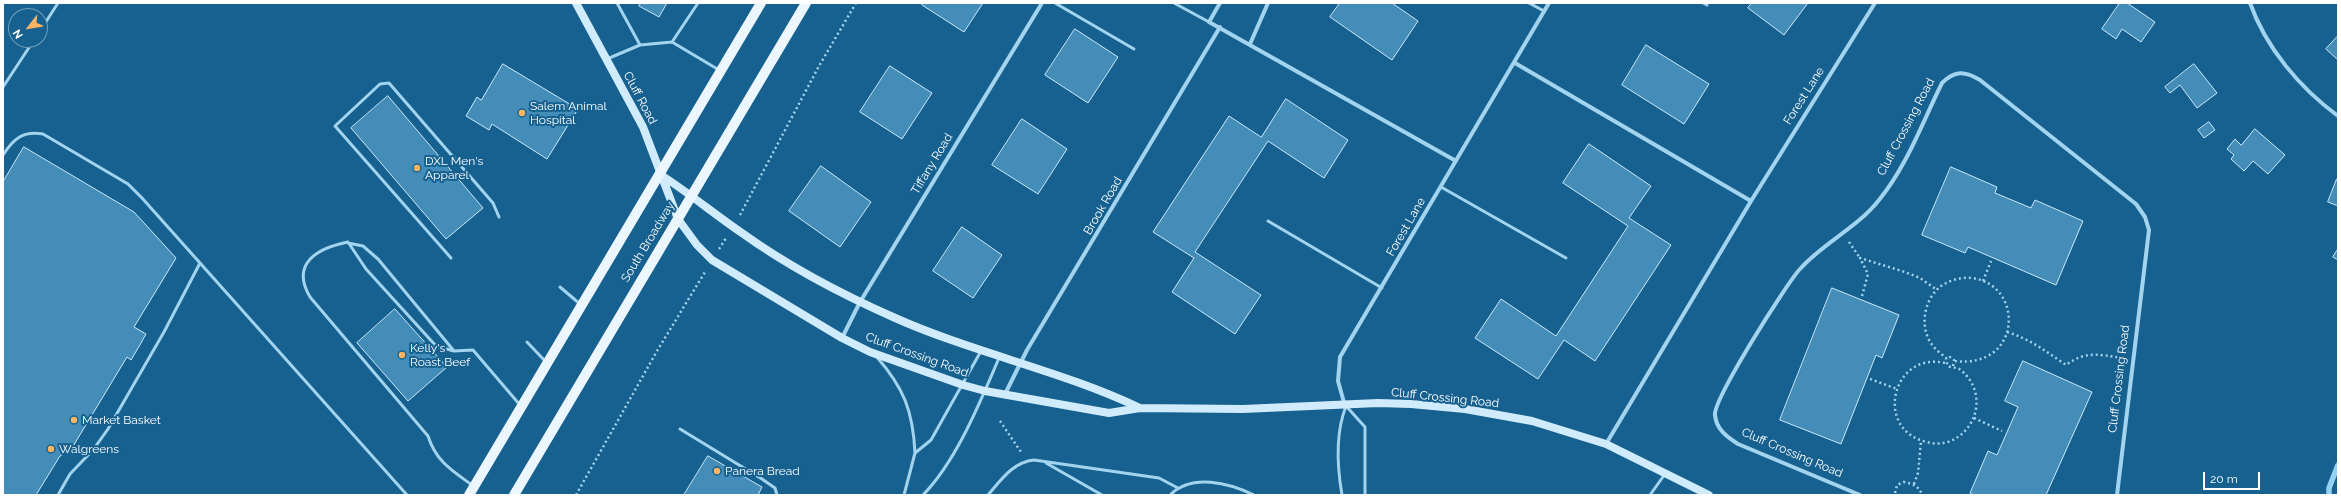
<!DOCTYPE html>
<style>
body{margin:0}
#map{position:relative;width:2341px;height:498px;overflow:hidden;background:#16618f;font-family:Raleway,sans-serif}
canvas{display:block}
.frame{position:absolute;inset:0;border:4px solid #fff;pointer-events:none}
.north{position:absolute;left:8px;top:8px;width:40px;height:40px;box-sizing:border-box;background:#16618f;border:1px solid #73a0bc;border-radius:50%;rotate:239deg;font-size:11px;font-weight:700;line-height:16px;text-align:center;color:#fff}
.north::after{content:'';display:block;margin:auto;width:14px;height:18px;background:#ffb461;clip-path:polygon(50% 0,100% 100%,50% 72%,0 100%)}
.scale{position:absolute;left:2203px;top:472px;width:57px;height:18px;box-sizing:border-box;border:2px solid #fff;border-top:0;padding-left:5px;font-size:12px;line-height:14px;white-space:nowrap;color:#fff;-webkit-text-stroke:3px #16618f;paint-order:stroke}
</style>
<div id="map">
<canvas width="2341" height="498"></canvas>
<div class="frame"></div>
<div class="north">N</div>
<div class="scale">20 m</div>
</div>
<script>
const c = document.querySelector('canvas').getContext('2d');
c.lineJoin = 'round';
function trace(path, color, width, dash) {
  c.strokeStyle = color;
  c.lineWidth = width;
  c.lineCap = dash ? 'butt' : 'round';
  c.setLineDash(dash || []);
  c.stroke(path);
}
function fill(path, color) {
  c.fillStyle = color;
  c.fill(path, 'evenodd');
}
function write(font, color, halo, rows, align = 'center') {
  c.font = font + ' Raleway,sans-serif';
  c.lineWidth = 4;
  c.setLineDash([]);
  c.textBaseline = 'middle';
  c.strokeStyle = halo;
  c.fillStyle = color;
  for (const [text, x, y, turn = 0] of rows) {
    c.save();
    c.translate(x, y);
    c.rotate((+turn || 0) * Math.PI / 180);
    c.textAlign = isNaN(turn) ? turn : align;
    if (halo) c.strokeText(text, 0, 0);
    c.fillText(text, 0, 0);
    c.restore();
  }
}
const stream = new Path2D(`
 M2329,495V488L2338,465`);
const building = new Path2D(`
 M641,3H667L659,17L639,6Z
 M923,3H983L964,32L922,5Z
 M1340,3H1392L1418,21L1392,60L1330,17Z
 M1752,3H1808L1784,35L1748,8Z
 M2120,3H2127L2155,22L2141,42L2122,29L2116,39L2102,29Z
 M1075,29L1118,57L1088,103L1045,75Z
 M2338,36V60L2326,49Z
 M1646,45L1709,84L1684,124L1622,85Z
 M503,64L578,109L547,159L492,124L489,130L466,116L477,97L481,100Z
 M2194,64L2217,93L2197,108L2180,85L2170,93L2165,87Z
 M890,66L932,93L902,139L860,112Z
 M388,96L483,208L446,239L351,128Z
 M1286,99L1348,140L1324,178L1268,141L1195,252L1261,295L1235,334L1172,292L1194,258L1153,232L1229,116L1261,137Z
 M1022,119L1067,149L1038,194L992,165Z
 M2209,122L2215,130L2204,138L2198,130Z
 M2255,129L2285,155L2268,174L2253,161L2244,171L2231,159L2234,155L2227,149L2235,139L2241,145Z
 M1589,144L1651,186L1629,218L1671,245L1595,361L1564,340L1538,379L1475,338L1501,299L1556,336L1628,226L1563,183Z
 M24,147L134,212L176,258L134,327L146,334L141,343L131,360L127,357L72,448L60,456L36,495H3V182Z
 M821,166L871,202L840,247L789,211Z
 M1951,167L1997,187L1995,193L2031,208L2035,200L2083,221L2056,285L1968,247L1965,253L1922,235Z
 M2337,179H2338V206L2328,202Z
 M962,227L1002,255L973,298L933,271Z
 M2338,249V260L2333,257Z
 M1832,288L1899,315L1882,358L1876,355L1841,444L1780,420Z
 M395,309L447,367L408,401L357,343Z
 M2023,361L2092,392L2046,495H1974L1970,493L1988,451L1997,455L2018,407L2005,401Z
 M708,456L762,487L758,495H684Z`);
const path = new Path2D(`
 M740,215L819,66L856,3
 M1849,242L1860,258
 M719,249L726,238
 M1983,281L1991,261
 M1862,296L1868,274L1860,258L1905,272L1920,278L1937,290
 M2007,332C2030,339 2047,352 2066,365C2086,350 2100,355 2122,358
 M1945,363C1891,351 1874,431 1927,442C1934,444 1941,444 1948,442C1978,431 1987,393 1962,371C1957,366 1951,369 1947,365V359
 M1953,366L1954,360L1950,357L1947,359C1943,355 1937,351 1933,346C1919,329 1923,300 1941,286C1950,280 1961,277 1972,278C2025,285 2022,369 1955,361
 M1870,379L1897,389
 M1974,418L2002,431
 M1000,421L1021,452
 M1914,484L1918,473L1921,441
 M1895,493L1897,485L1904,482C1913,484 1919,486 1922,495
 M576,495L657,351L705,272`);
const lane = new Path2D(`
 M617,3L640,45
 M1055,3L1134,49
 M1174,3L1209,22
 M1529,3L1544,11
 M1703,3L1707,5
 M40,31L58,3
 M672,42L698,3
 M607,59L640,45L672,42L719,70
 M3,87L34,40
 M3,155C14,138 23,131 43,134L128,184L142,198L407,495
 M1441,187L1566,258
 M1268,221L1382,288
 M348,243L363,246L378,259L454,351
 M451,258L335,126L380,84L389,83L493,203L499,217
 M560,287L580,304
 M527,342L546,362
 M876,356C904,388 913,411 915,453
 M680,429L762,479L775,488L777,495
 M1046,463L1102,495
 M472,485C451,470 436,461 428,436L310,297C290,263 318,248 348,242L366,269L436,346L454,351L473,350L520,405
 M58,495L70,474L93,450L108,429L164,332L200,263
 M904,495L915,453L931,440L981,351
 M923,495C957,460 980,402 999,358
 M988,495C1001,480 1013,462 1034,460L1159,478L1178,488
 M1170,495C1192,473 1229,483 1254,495
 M1342,495C1337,466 1335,434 1346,406L1365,427V495
 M1650,495L1665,474`);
const street = new Path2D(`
 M1220,3L1209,22L1456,161
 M2250,3C2266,48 2300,88 2338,116
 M1250,44L1268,3
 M1515,63L1751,201
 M842,338L860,302L1042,3
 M1005,394L1027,350L1220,27
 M1345,406L1338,381L1340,357L1549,3
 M1606,444L1751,201L1875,3
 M1860,495L1738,444C1727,437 1716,429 1715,415C1713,400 1786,284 1800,269C1823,243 1857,228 1879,200C1907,166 1923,121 1942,83C1955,70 1965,71 1980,80L2136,204L2145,217L2149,230L2117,495`);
const secondary = new Path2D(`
 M576,3L643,127L678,219L697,245L712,260L842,338L870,352L963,385L985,391L1109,413L1140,408L1243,409L1378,403L1411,404L1465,409L1532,421L1606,444L1709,495
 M661,175C689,193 714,214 742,233C788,266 841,294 893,317C973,353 1060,370 1140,408`);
const primary = new Path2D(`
 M469,495L761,3
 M514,495L806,3`);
const markers = [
 [522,113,4,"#ffb461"],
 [417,168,4,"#ffb461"],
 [402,355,4,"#ffb461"],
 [74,420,4,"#ffb461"],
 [51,449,4,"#ffb461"],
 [717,471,4,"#ffb461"]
];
const streetNames = [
 ["Forest Lane",1804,96,-58],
 ["Cluff Road",640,98,62],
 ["Cluff Crossing Road",1906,127,-62],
 ["Tiffany Road",932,164,-59],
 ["Brook Road",1103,206,-60],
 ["Forest Lane",1406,227,-60],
 ["South Broadway",648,242,-59],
 ["Cluff Crossing Road",917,355,20],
 ["Cluff Crossing Road",2119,379,-83],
 ["Cluff Crossing Road",1445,398,6],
 ["Cluff Crossing Road",1792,453,23]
];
const poiNames = [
 ["Salem Animal",530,106],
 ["Hospital",530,120],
 ["DXL Men's",425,161],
 ["Apparel",425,175],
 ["Kelly's",410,348],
 ["Roast Beef",410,362],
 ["Market Basket",82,420],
 ["Walgreens",59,449],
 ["Panera Bread",725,471]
];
trace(stream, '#94d2f3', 5.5);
fill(building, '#438db8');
trace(building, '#c9e9fb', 1);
trace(path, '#a2d4f0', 2.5, [2, 3]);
trace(lane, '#a2d4f0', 3);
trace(street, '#a2d4f0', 4);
trace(secondary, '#d0ebfb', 8);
trace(primary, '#ebf6ff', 10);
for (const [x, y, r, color] of markers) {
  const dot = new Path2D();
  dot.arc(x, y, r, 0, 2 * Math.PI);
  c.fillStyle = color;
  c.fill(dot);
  trace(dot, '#16618f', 1.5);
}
write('12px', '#fff', '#16618f', streetNames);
write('12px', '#fff', '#16618f', poiNames, 'left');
</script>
